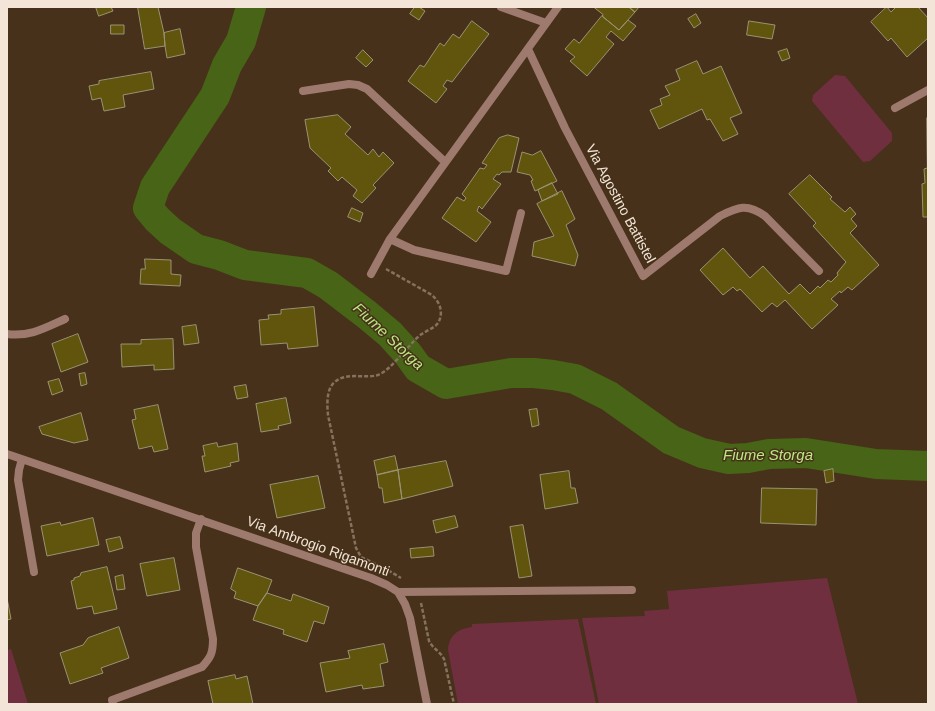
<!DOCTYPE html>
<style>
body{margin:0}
#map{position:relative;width:935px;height:711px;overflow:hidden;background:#47311a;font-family:Arial,sans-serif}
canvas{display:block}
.frame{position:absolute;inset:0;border:8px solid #f3e5d7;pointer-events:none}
</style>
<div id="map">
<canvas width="935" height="711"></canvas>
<div class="frame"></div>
</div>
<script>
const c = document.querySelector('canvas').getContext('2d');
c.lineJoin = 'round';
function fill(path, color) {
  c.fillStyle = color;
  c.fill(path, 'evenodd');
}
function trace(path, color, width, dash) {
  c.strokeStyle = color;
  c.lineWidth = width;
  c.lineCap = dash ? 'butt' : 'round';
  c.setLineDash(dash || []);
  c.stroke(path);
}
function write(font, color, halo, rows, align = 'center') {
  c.font = font + ' Arial,sans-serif';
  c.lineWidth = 3;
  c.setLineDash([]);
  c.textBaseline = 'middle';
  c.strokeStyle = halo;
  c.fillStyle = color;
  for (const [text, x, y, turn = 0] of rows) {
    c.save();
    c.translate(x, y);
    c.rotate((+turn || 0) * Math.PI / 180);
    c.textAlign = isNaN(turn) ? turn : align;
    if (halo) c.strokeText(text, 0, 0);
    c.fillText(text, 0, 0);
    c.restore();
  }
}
const green = new Path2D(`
 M835,75L845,76L892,133V141L870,161L863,162L812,101L813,95Z
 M827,578L858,704H599L582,618L645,616L644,611L669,609L667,591Z
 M578,619L596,704H458L448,650C449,635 458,629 472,627V624Z
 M11,649L28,704H7V650Z`);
const river = new Path2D(`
 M251,7L241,41L227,65L215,96L155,187L148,208L157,219L170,231L196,249L219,255L245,265L307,273L328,285L366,314L390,334L408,354L418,368L446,384L511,373H534L553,375L575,379L609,396L671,440L702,453L729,459L748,458L769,454L806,453L876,464L928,466`);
const building = new Path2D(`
 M96,7H111L113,11L99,16Z
 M138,7H158L164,33L165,46L145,49Z
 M415,7H419L425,11L419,20L410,14Z
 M594,7H629L635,12L619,30L602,16L603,15Z
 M629,7H639L635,12Z
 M887,7L891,12L896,7H918L928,18V38L907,57L891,38L888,41L871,22Z
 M696,14L701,23L694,28L688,19Z
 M602,16L619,30L628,20L636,26L623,41L611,31L606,37L614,44L587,76L570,61L575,57L565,49L574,39L579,43Z
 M472,21L489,34L452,82L447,80L443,86L447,89L436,103L408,81L420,65L424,67L440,43L444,46L453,34L459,38Z
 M749,21L775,25L772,39L747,35Z
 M111,25H124V34H111Z
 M180,29L185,54L167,58L165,46L164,33Z
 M787,49L790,58L782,61L778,52Z
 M363,50L373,60L366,67L356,58Z
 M697,61L703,74L721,66L742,113L730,118L738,134L723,141L710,119L707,120L702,109L659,129L650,110L662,105L660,99L670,95L665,86L680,80L676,70Z
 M151,72L154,89L123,95L125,107L104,111L101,98L92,100L89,86L99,84V81Z
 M338,115L351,127L345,134L368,155L373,149L379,157L383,152L394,163L373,185L376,188L362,203L353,196L357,190L342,177L338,181L328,171L331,168L310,148L305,120Z
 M927,118L928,217H923L922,184L925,183L924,169L927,168Z
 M508,135L519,138L511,172H502L499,175L497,174L493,179L501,184L482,209L479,206L477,211L491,222L476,242L442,218L457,197L464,201L466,198L462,194L480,168L484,169L487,165L482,163L499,138Z
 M541,151L557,181L535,191L531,181L533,180L530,175L517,172L522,152L532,155Z
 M810,175L832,197L830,199L845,212L850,207L856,214L851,219L857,226L850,233L879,265L852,290L848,287L841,293L840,291L831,299L838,305L812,329L785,300L777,307L772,303L762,312L740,289L737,291L733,287L723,295L700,270L723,248L750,278L763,266L789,294L800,284L810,294L818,286L820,288L828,280L831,282L838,275L837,273L846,262L813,226L816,223L789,194Z
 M552,183L558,194L542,201L538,190Z
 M562,191L575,219L566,225L578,255L575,266L532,256L534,242L554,236L537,204Z
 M352,208L363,213L360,222L348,217Z
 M145,259L171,260V274L181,275L180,286L140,284L141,269H145Z
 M314,307L318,346L288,349L287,343L261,345L259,320L269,319L268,315L281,314V310Z
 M196,325L199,343L184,345L182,327Z
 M78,334L88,362L61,372L52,344Z
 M173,339L174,369L154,370V365L122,367L121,344H141V340Z
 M85,373L87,384L81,386L79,374Z
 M59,379L63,391L52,395L48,382Z
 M246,385L248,397L237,399L234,387Z
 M286,398L291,423L278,426L279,429L261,432L256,404Z
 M158,405L168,449L154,452L152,446L139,449L132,420L136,419L134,410Z
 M537,409L539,425L532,427L529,410Z
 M81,413L88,440L74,443L42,434L39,427Z
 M217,443L218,447L237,443L239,461L230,463L231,466L205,472L202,456H205L203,446Z
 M395,456L398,470L377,475L374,461Z
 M446,461L453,486L402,499L398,470Z
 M833,469L834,481L826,483L824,471Z
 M398,470L402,499L384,503L382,488H379L377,475Z
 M569,471L571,488H575L578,503L545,509L540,475Z
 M318,476L325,508L277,518L270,485Z
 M762,488L817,489L816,525L761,523Z
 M455,516L458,527L436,533L433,521Z
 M93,518L99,545L47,556L41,526L60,522L61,525Z
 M523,525L532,576L519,578L510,527Z
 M120,537L123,548L109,552L106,540Z
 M433,547L434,556L411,558L410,549Z
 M174,558L180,590L147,596L140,564Z
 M107,567L117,609L94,614L92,606L77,609L71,581L74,580V578L80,576L81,573Z
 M238,568L272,580L267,593L258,606L234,598L236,592L231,589Z
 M123,575L125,589L117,590L115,577Z
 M267,593L291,601L293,594L329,607L324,624L314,621L307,642L283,634L284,630L253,620L258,606Z
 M7,598L11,619L7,620Z
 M119,627L129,658L101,668L103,673L70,684L60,653L83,645L88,638Z
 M384,644L388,662L380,664L384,686L363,689L362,685L326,692L320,663L350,658L348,651Z
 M235,675L236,679L247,676L253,704H213L208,681Z`);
const path = new Path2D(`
 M386,269L432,295C440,302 444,313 438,323C434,329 424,331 418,337C407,347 391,370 378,375C365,379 348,372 336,381C326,388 327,404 328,415L356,548L361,557L386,569L401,578
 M421,603L429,641C433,649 440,651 444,659L454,704`);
const minor = new Path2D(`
 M501,7L546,23
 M528,49L565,128L643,276L720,216C738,207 747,203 765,216L819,271
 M303,91L349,84L358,85L367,89L445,162
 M895,108L928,90
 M521,213L506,271L414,250L390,239L558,7
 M371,274L390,239
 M7,334C30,337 45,328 65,319
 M7,454L371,578L387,585L398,592L632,590
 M22,459L19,470L18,480L34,572
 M398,592L405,604L410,618L427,704
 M113,704L112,700L202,667C211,657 213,653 213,639L196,547V533L201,519`);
const streetNames = [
 ["Via Agostino Battistel",620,204,62],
 ["Via Ambrogio Rigamonti",318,547,20]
];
const waterNames = [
 ["Fiume Storga",388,337,43],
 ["Fiume Storga",768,456]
];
fill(green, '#702f3e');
trace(river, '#476417', 30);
fill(building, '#61550e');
trace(building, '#9a9371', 1);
trace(path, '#85715e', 2.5, [4, 2]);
trace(minor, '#9e7a6e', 8);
write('14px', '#f3e5d7', '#47311a', streetNames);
write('italic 15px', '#bce883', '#47311a', waterNames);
</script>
